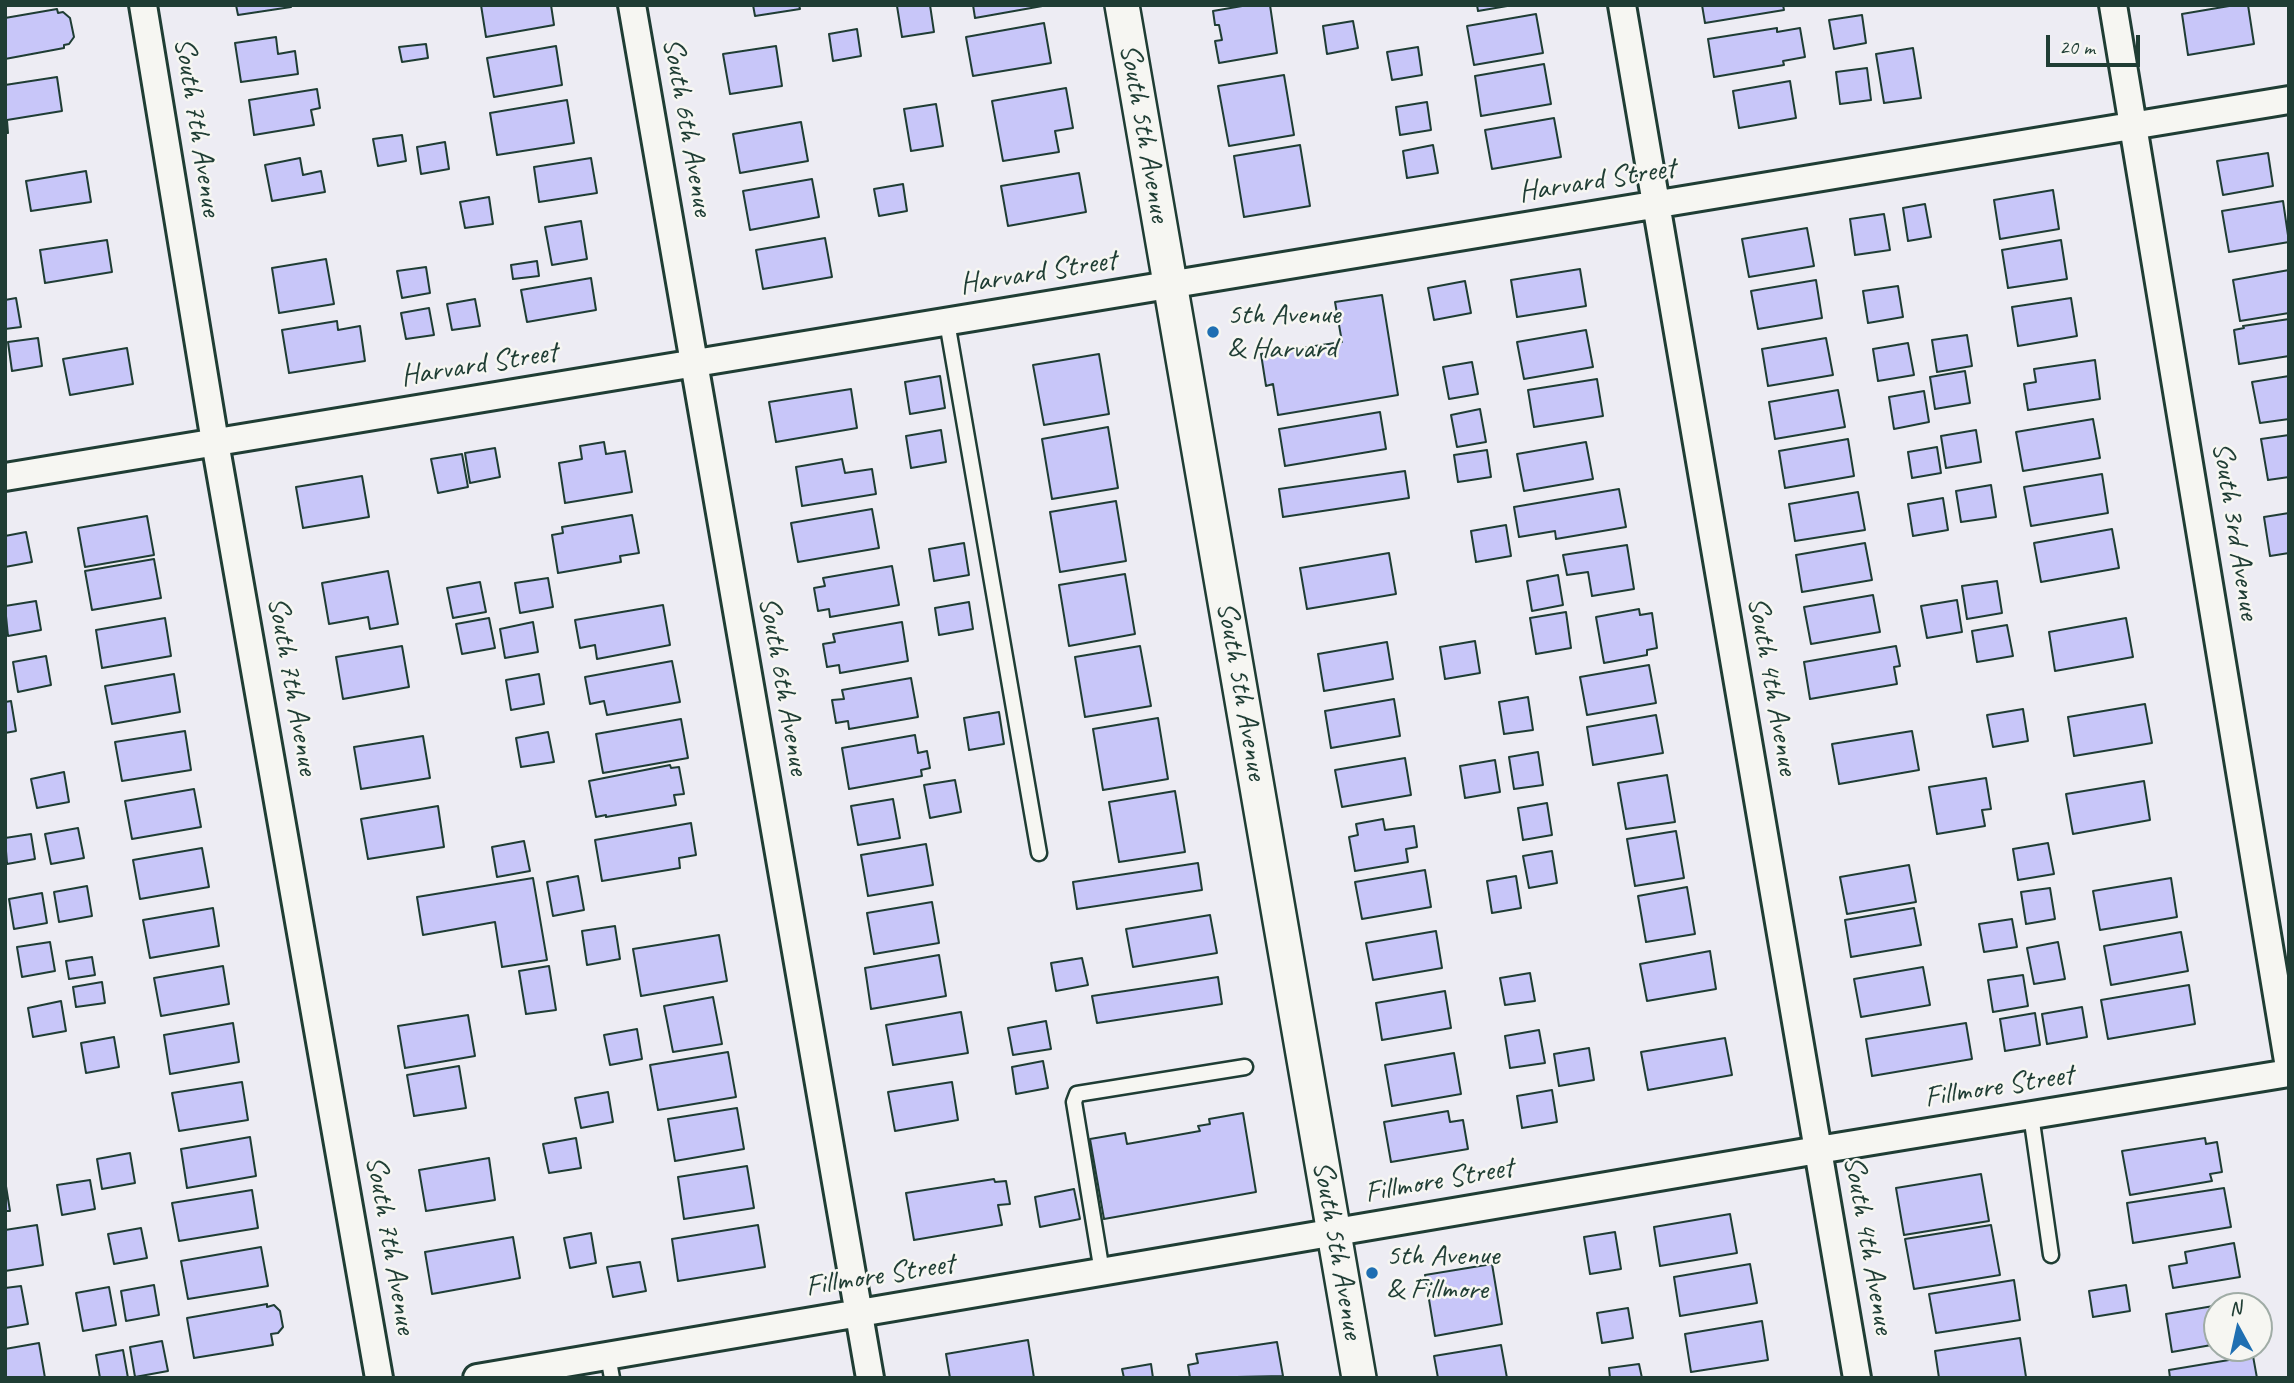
<!DOCTYPE html>
<style>
body{margin:0}
#map{position:relative;width:2294px;height:1383px;overflow:hidden;background:#edecf3;font-family:Caveat,sans-serif}
canvas{display:block}
.frame{position:absolute;inset:0;border:7px solid #1f3d34;pointer-events:none}
.north{position:absolute;left:2203px;top:1292px;width:70px;height:70px;box-sizing:border-box;background:#f6f6f2;border:2px solid #a0aca6;border-radius:50%;rotate:352deg;font-size:19px;font-weight:700;line-height:28px;text-align:center;color:#1f3d34}
.north::after{content:'';display:block;margin:auto;width:24px;height:32px;background:#1f6fb2;clip-path:polygon(50% 0,100% 100%,50% 72%,0 100%)}
.scale{position:absolute;left:2046px;top:35px;width:94px;height:32px;box-sizing:border-box;border:4px solid #1f3d34;border-top:0;padding-left:9px;font-size:21px;line-height:24px;white-space:nowrap;color:#1f3d34;-webkit-text-stroke:5px #f6f6f2;paint-order:stroke}
</style>
<div id="map">
<canvas width="2294" height="1383"></canvas>
<div class="frame"></div>
<div class="north">N</div>
<div class="scale">20 m</div>
</div>
<script>
const c = document.querySelector('canvas').getContext('2d');
c.lineJoin = 'round';
function fill(path, color) {
  c.fillStyle = color;
  c.fill(path, 'evenodd');
}
function trace(path, color, width, dash) {
  c.strokeStyle = color;
  c.lineWidth = width;
  c.lineCap = dash ? 'butt' : 'round';
  c.setLineDash(dash || []);
  c.stroke(path);
}
function write(font, color, halo, rows, align = 'center') {
  c.font = font + ' Caveat,sans-serif';
  c.lineWidth = 5;
  c.setLineDash([]);
  c.textBaseline = 'middle';
  c.strokeStyle = halo;
  c.fillStyle = color;
  for (const [text, x, y, turn = 0] of rows) {
    c.save();
    c.translate(x, y);
    c.rotate((+turn || 0) * Math.PI / 180);
    c.textAlign = isNaN(turn) ? turn : align;
    if (halo) c.strokeText(text, 0, 0);
    c.fillText(text, 0, 0);
    c.restore();
  }
}
const building = new Path2D(`
 M236,5H290L291,7L238,15Z
 M481,5H551L554,25L486,37Z
 M753,5H799L800,9L755,16Z
 M930,5L934,32L902,37L897,6Z
 M973,5H1048L975,18Z
 M1248,5H1270L1277,53L1219,63L1215,41L1222,40L1219,25H1215L1213,11Z
 M1477,5H1513L1478,11Z
 M1702,5H1783L1784,10L1705,23Z
 M2235,5H2248L2254,44L2188,55L2182,14Z
 M57,9L58,13L63,12L70,18L74,37L69,44L64,45V48L5,59V18Z
 M1536,14L1543,53L1474,65L1467,26Z
 M1862,15L1866,43L1834,49L1829,20Z
 M1353,21L1358,48L1327,54L1323,26Z
 M1044,23L1051,63L973,76L966,37Z
 M1777,28V32L1800,28L1805,57L1783,61L1784,65L1714,77L1708,39Z
 M857,29L861,56L833,61L829,34Z
 M276,37L278,54L295,51L298,74L241,82L235,43Z
 M426,44L428,58L402,62L399,47Z
 M556,46L562,85L494,97L487,58Z
 M776,46L782,86L730,94L723,54Z
 M1418,47L1422,75L1392,80L1387,52Z
 M1913,48L1921,98L1884,103L1876,54Z
 M1544,64L1551,104L1481,116L1475,76Z
 M1867,68L1871,100L1840,104L1836,72Z
 M1284,75L1294,135L1229,146L1218,86Z
 M57,77L62,111L7,120L8,133H5V85Z
 M1790,81L1796,118L1739,128L1733,91Z
 M1066,88L1073,128L1055,131L1059,152L1003,161L992,101Z
 M317,89L320,108L311,110L314,125L254,135L249,100Z
 M567,100L574,143L497,155L490,113Z
 M1427,102L1431,130L1400,135L1396,107Z
 M936,104L943,146L911,151L904,109Z
 M1554,118L1561,157L1492,169L1485,130Z
 M801,122L808,161L740,173L733,134Z
 M402,135L406,161L378,166L373,139Z
 M445,142L449,169L421,174L417,147Z
 M1300,145L1310,206L1244,217L1234,156Z
 M1433,145L1438,173L1407,178L1403,151Z
 M2268,153L2273,186L2223,195L2217,161Z
 M300,158L303,175L321,171L325,192L272,201L265,165Z
 M591,158L597,193L539,202L534,167Z
 M86,171L91,202L31,211L26,181Z
 M1079,173L1086,212L1008,226L1001,186Z
 M812,179L819,217L750,230L743,191Z
 M903,184L907,211L879,216L874,189Z
 M2053,190L2059,229L2000,239L1994,200Z
 M489,197L493,224L465,228L460,202Z
 M2283,201L2289,242L2229,252L2222,211Z
 M1925,204L1931,237L1908,241L1903,208Z
 M1884,214L1890,250L1855,255L1850,219Z
 M581,221L587,259L552,265L545,227Z
 M1807,228L1814,266L1749,277L1742,239Z
 M825,238L832,277L763,289L756,250Z
 M107,240L112,272L45,283L40,250Z
 M2061,240L2067,279L2008,288L2002,250Z
 M326,259L334,304L279,313L272,268Z
 M537,261L539,276L513,279L511,265Z
 M426,267L430,293L402,298L397,271Z
 M1580,269L1586,306L1517,317L1511,280Z
 M2289,270V313L2240,321L2233,280Z
 M591,278L596,310L527,322L521,290Z
 M1816,280L1822,318L1758,329L1751,291Z
 M1465,281L1471,313L1434,320L1428,288Z
 M1898,286L1903,317L1868,323L1863,291Z
 M1382,295L1398,395L1278,415L1273,384L1266,386L1261,354L1342,342L1335,302Z
 M16,298L21,327L5,329V300Z
 M2071,298L2077,336L2018,346L2012,307Z
 M475,299L480,326L452,330L447,304Z
 M429,308L434,335L406,339L401,313Z
 M2289,319V356L2239,364L2234,330L2244,328L2243,326Z
 M337,321L338,330L360,326L365,361L289,373L282,330Z
 M1586,330L1593,367L1524,379L1517,342Z
 M1967,335L1972,366L1937,372L1932,340Z
 M38,338L42,366L12,371L8,342Z
 M1826,338L1833,375L1768,386L1762,349Z
 M1908,343L1914,375L1878,381L1873,349Z
 M127,348L133,384L70,395L63,359Z
 M1099,354L1109,414L1044,425L1033,365Z
 M2095,360L2100,399L2028,410L2024,384L2036,382L2034,369Z
 M1472,362L1478,394L1449,399L1443,367Z
 M1965,371L1970,403L1935,409L1930,377Z
 M940,376L945,408L910,414L905,382Z
 M2289,376V419L2260,423L2252,382Z
 M1597,379L1603,416L1534,427L1528,390Z
 M851,389L857,428L776,442L769,402Z
 M1838,390L1845,427L1775,439L1769,402Z
 M1924,391L1929,422L1894,429L1889,397Z
 M1480,409L1486,442L1457,447L1451,415Z
 M1380,412L1386,449L1285,466L1279,429Z
 M2093,419L2100,458L2023,471L2016,432Z
 M1108,427L1118,488L1052,499L1042,439Z
 M941,430L946,462L911,468L906,436Z
 M1976,430L1981,462L1946,468L1941,436Z
 M2289,435V477L2268,480L2261,439Z
 M1848,439L1854,476L1785,488L1779,451Z
 M604,442L606,454L625,451L632,492L565,503L559,463L582,459L580,446Z
 M1586,442L1593,479L1524,491L1517,454Z
 M1937,447L1941,473L1912,478L1908,452Z
 M495,448L500,477L470,483L465,453Z
 M1487,450L1491,477L1458,482L1454,455Z
 M462,454L468,487L438,493L431,459Z
 M842,459L845,473L872,469L876,494L802,506L796,467Z
 M1405,471L1409,498L1283,517L1279,489Z
 M2102,474L2108,513L2031,526L2024,487Z
 M362,476L369,517L303,528L296,487Z
 M1991,485L1996,517L1961,522L1956,491Z
 M1619,489L1626,527L1556,539L1555,531L1519,537L1514,507Z
 M1858,492L1865,530L1795,541L1789,504Z
 M1943,498L1948,530L1913,536L1908,504Z
 M1116,501L1126,561L1060,572L1050,512Z
 M872,509L879,548L798,562L791,523Z
 M2289,513V553L2270,556L2264,517Z
 M632,515L639,553L620,556L621,562L558,573L552,535L563,533L562,527Z
 M147,516L154,555L85,567L78,528Z
 M1506,525L1511,556L1476,562L1471,531Z
 M2112,529L2119,568L2041,582L2034,543Z
 M26,532L32,562L5,567V536Z
 M964,543L969,575L934,581L929,549Z
 M1865,543L1872,580L1802,592L1796,555Z
 M1627,545L1634,589L1592,596L1588,572L1567,575L1563,555Z
 M1389,553L1396,594L1307,609L1300,568Z
 M154,559L161,598L92,610L85,571Z
 M892,566L899,605L830,617L829,609L818,611L814,588L825,586L823,578Z
 M388,571L398,624L370,629L368,617L329,624L322,583Z
 M1125,574L1135,634L1069,646L1059,585Z
 M1558,575L1563,605L1532,611L1527,581Z
 M548,578L553,607L520,613L515,583Z
 M1997,581L2002,613L1967,619L1962,586Z
 M480,582L486,612L453,618L447,588Z
 M1873,595L1880,632L1811,644L1804,607Z
 M1957,600L1962,632L1927,638L1921,606Z
 M36,601L41,630L8,636L5,606Z
 M969,602L973,629L939,635L935,608Z
 M663,605L670,645L597,659L595,645L580,648L575,620Z
 M1639,609L1640,615L1652,613L1657,648L1647,650V655L1604,663L1596,617Z
 M1566,612L1571,648L1536,654L1530,618Z
 M165,618L171,656L102,668L96,630Z
 M489,618L495,648L462,654L456,624Z
 M2126,618L2133,657L2055,671L2049,632Z
 M533,622L538,652L505,658L500,629Z
 M902,622L908,661L840,673L839,665L827,667L823,644L835,642L833,634Z
 M2007,625L2013,656L1977,662L1972,631Z
 M1475,641L1480,673L1445,679L1440,647Z
 M1387,642L1393,679L1324,691L1318,654Z
 M402,646L409,687L343,699L336,657Z
 M1140,646L1151,706L1085,717L1075,657Z
 M1896,646L1900,666L1894,667L1897,684L1810,699L1804,662Z
 M46,656L51,685L18,692L13,662Z
 M672,661L680,702L607,715L604,701L590,704L585,677Z
 M1649,665L1656,703L1587,715L1580,677Z
 M174,674L180,712L112,724L105,686Z
 M539,674L544,704L511,710L506,680Z
 M911,678L918,717L849,729L848,721L836,723L832,700L844,699L842,690Z
 M1528,697L1533,730L1504,734L1499,702Z
 M1394,699L1400,736L1331,748L1325,711Z
 M11,701L16,731L5,733V702Z
 M2145,704L2152,743L2074,756L2068,717Z
 M2023,709L2028,741L1993,747L1987,715Z
 M999,712L1004,744L969,750L964,718Z
 M1656,715L1663,753L1593,765L1587,727Z
 M1158,718L1168,779L1103,790L1093,729Z
 M681,719L688,758L603,773L596,734Z
 M185,731L191,770L122,781L115,742Z
 M1912,731L1919,770L1839,784L1832,744Z
 M548,732L554,762L521,767L516,738Z
 M915,735L918,753L927,751L930,768L921,770L922,776L849,789L842,748Z
 M423,736L430,778L361,789L354,747Z
 M1538,752L1543,785L1514,789L1509,757Z
 M1405,758L1411,795L1342,807L1335,770Z
 M1495,760L1500,792L1465,798L1460,766Z
 M670,765L671,768L679,767L684,794L674,795L676,805L606,817V815L596,817L589,781Z
 M64,772L69,802L37,808L31,779Z
 M1667,775L1675,822L1626,829L1618,783Z
 M1986,778L1991,809L1982,810L1985,826L1937,834L1929,787Z
 M955,780L961,812L930,818L924,785Z
 M2144,781L2150,820L2073,834L2066,794Z
 M194,789L201,827L132,839L125,801Z
 M1175,791L1185,852L1119,862L1109,802Z
 M893,799L900,838L858,845L851,806Z
 M1547,803L1552,835L1523,840L1518,808Z
 M438,806L444,847L368,859L361,819Z
 M1383,819L1385,830L1414,826L1417,847L1406,849L1408,862L1355,871L1349,837L1358,835L1356,824Z
 M691,823L696,855L679,858L680,868L602,881L595,840Z
 M78,828L84,858L51,864L45,834Z
 M1676,831L1684,878L1635,886L1627,839Z
 M31,834L35,859L7,864L5,838Z
 M524,841L530,871L497,877L492,847Z
 M2048,843L2054,874L2018,880L2013,849Z
 M926,844L933,885L868,896L861,855Z
 M202,848L209,887L140,899L133,860Z
 M1552,851L1557,883L1529,888L1523,856Z
 M1198,863L1202,890L1077,909L1073,882Z
 M1909,865L1916,902L1847,914L1840,877Z
 M1425,870L1431,907L1362,919L1355,882Z
 M578,876L584,910L553,916L547,882Z
 M1516,876L1521,908L1492,913L1487,881Z
 M533,878L547,960L502,967L495,922L423,935L417,897Z
 M2171,878L2177,917L2100,930L2093,891Z
 M87,886L92,916L59,922L54,892Z
 M1687,887L1695,934L1646,942L1638,896Z
 M2050,888L2055,919L2026,924L2021,892Z
 M42,893L47,923L14,929L9,899Z
 M932,902L939,943L874,954L867,913Z
 M213,908L219,946L150,958L143,920Z
 M1914,908L1921,945L1851,957L1845,920Z
 M1210,915L1217,953L1133,967L1126,929Z
 M2012,919L2017,947L1984,952L1979,924Z
 M615,926L620,959L587,965L582,931Z
 M1436,931L1442,968L1373,980L1366,943Z
 M2181,932L2188,971L2111,985L2104,946Z
 M719,935L727,981L641,996L633,949Z
 M50,942L55,971L22,977L17,947Z
 M2058,942L2065,979L2034,984L2027,948Z
 M1710,951L1716,989L1647,1001L1640,964Z
 M939,955L946,996L871,1009L865,968Z
 M92,957L95,975L69,979L66,961Z
 M1082,958L1088,985L1056,991L1051,963Z
 M223,966L229,1004L161,1016L154,978Z
 M549,966L556,1010L526,1014L519,971Z
 M1923,967L1930,1005L1861,1017L1854,979Z
 M1530,973L1535,1001L1505,1005L1500,978Z
 M2023,975L2028,1006L1993,1012L1988,980Z
 M1218,977L1222,1004L1097,1023L1092,996Z
 M102,982L105,1003L76,1007L73,987Z
 M2189,985L2195,1024L2108,1039L2101,1000Z
 M1445,991L1451,1028L1382,1040L1376,1003Z
 M713,997L722,1044L673,1052L664,1006Z
 M61,1001L66,1031L33,1037L28,1008Z
 M2082,1007L2087,1037L2047,1044L2042,1014Z
 M961,1012L968,1053L893,1065L886,1025Z
 M2035,1013L2040,1045L2005,1051L2000,1019Z
 M468,1015L475,1056L405,1068L398,1026Z
 M1046,1021L1051,1049L1013,1055L1008,1028Z
 M233,1023L239,1062L170,1074L164,1035Z
 M1966,1023L1972,1059L1872,1076L1866,1039Z
 M637,1029L642,1059L610,1065L604,1035Z
 M1539,1030L1545,1063L1510,1068L1505,1036Z
 M114,1037L119,1067L86,1073L81,1043Z
 M1725,1038L1732,1075L1648,1090L1641,1052Z
 M1589,1048L1594,1080L1559,1086L1554,1054Z
 M728,1052L736,1097L658,1110L650,1065Z
 M1454,1053L1461,1094L1392,1106L1385,1065Z
 M1043,1061L1048,1088L1016,1094L1012,1067Z
 M459,1066L466,1108L414,1116L407,1075Z
 M242,1082L248,1120L179,1131L172,1093Z
 M952,1082L958,1120L895,1131L888,1092Z
 M1552,1090L1557,1122L1522,1128L1517,1096Z
 M608,1092L613,1122L581,1128L575,1098Z
 M737,1108L744,1149L675,1161L668,1119Z
 M1448,1111L1450,1122L1463,1120L1468,1149L1391,1162L1384,1122Z
 M1243,1113L1256,1192L1104,1219L1090,1139L1125,1133L1127,1144L1200,1131L1198,1126L1210,1124L1209,1119Z
 M250,1137L256,1176L187,1188L181,1149Z
 M576,1138L581,1168L549,1173L543,1144Z
 M2205,1138L2206,1144L2217,1142L2222,1172L2210,1174L2212,1181L2130,1195L2122,1151Z
 M130,1153L135,1183L102,1189L97,1159Z
 M489,1158L495,1200L426,1211L419,1170Z
 M747,1166L754,1208L684,1219L678,1177Z
 M1981,1174L1989,1221L1904,1235L1896,1188Z
 M994,1179L995,1182L1006,1181L1010,1204L998,1205L1002,1225L914,1240L906,1193Z
 M5,1180L10,1211H5Z
 M90,1180L95,1209L62,1215L57,1185Z
 M2224,1188L2231,1227L2133,1243L2127,1203Z
 M1074,1189L1080,1219L1040,1227L1035,1197Z
 M252,1190L258,1228L179,1241L172,1203Z
 M1730,1214L1737,1253L1660,1266L1654,1227Z
 M37,1225L43,1265L5,1271V1230Z
 M758,1225L765,1267L678,1281L672,1239Z
 M1991,1225L2000,1275L1914,1289L1905,1239Z
 M141,1228L147,1258L114,1264L108,1234Z
 M1615,1232L1621,1269L1590,1274L1584,1237Z
 M591,1233L596,1263L570,1268L564,1238Z
 M513,1237L520,1278L432,1294L425,1252Z
 M2234,1243L2240,1277L2173,1288L2169,1266L2187,1263L2185,1252Z
 M261,1247L268,1286L188,1299L181,1261Z
 M640,1262L646,1291L613,1297L607,1267Z
 M1492,1264L1502,1324L1435,1336L1425,1275Z
 M1750,1264L1757,1303L1680,1316L1674,1277Z
 M2014,1280L2020,1320L1936,1333L1929,1294Z
 M154,1285L159,1315L126,1321L121,1291Z
 M2126,1285L2130,1311L2093,1317L2089,1291Z
 M21,1286L28,1324L5,1328V1288Z
 M109,1287L116,1325L83,1331L76,1293Z
 M2243,1301L2244,1306H2217V1344L2172,1352L2166,1314Z
 M267,1304V1307L274,1305L280,1311L283,1327L278,1333L271,1334L273,1345L194,1358L187,1318Z
 M1628,1308L1633,1338L1602,1343L1597,1313Z
 M1762,1321L1768,1360L1691,1372L1685,1334Z
 M2020,1338L2026,1377L1939,1378L1935,1351Z
 M1028,1340L1034,1378H950L946,1354Z
 M162,1341L168,1371L135,1377L130,1347Z
 M1277,1342L1283,1376L1190,1378L1188,1365L1198,1363L1196,1354Z
 M39,1343L45,1378H5V1349Z
 M1501,1345L1507,1378H1438L1434,1356Z
 M123,1350L128,1378H100L96,1355Z
 M2253,1356L2257,1378H2170L2169,1370Z
 M1151,1364L1153,1378H1124L1122,1369Z
 M1639,1364L1642,1378H1610L1609,1368Z`);
const service = new Path2D(`
 M947,322L1039,853
 M2031,1115L2051,1255
 M1102,1272L1074,1102L1077,1094L1245,1067
 M608,1356L612,1378`);
const minor = new Path2D(`
 M143,5L215,442L379,1378
 M632,5L870,1378
 M1622,5L1857,1378
 M2113,5L2289,1067
 M5,477L2289,100
 M477,1378L1818,1150L2289,1073`);
const tertiary = new Path2D(`
 M1122,5L1359,1378`);
const markers = [
 [1213,332,7,"#1f6fb2"],
 [1372,1273,7,"#1f6fb2"]
];
const streetNames = [
 ["South 7th Avenue",197,127,81],
 ["South 6th Avenue",687,127,80],
 ["South 5th Avenue",1144,133,80],
 ["Harvard Street",1597,181,-9],
 ["Harvard Street",1038,273,-9],
 ["Harvard Street",479,365,-9],
 ["South 3rd Avenue",2235,531,81],
 ["South 7th Avenue",292,686,80],
 ["South 6th Avenue",783,686,80],
 ["South 4th Avenue",1772,686,80],
 ["South 5th Avenue",1241,691,80],
 ["Fillmore Street",1999,1087,-9],
 ["Fillmore Street",1439,1181,-10],
 ["South 7th Avenue",390,1245,80],
 ["South 4th Avenue",1868,1245,80],
 ["South 5th Avenue",1337,1250,80],
 ["Fillmore Street",880,1276,-9]
];
const poiNames = [
 ["5th Avenue",1227,315],
 ["& Harvard",1227,349],
 ["5th Avenue",1386,1256],
 ["& Fillmore",1386,1290]
];
fill(building, '#c8c6f9');
trace(building, '#1f3d34', 2);
trace(service, '#1f3d34', 19);
trace(minor, '#1f3d34', 32);
trace(tertiary, '#1f3d34', 38);
trace(service, '#f6f6f2', 14);
trace(minor, '#f6f6f2', 26);
trace(tertiary, '#f6f6f2', 33);
for (const [x, y, r, color] of markers) {
  const dot = new Path2D();
  dot.arc(x, y, r, 0, 2 * Math.PI);
  c.fillStyle = color;
  c.fill(dot);
  trace(dot, '#f6f6f2', 2.5);
}
write('30px', '#1f3d34', '#f6f6f2', streetNames);
write('30px', '#1f3d34', '#f6f6f2', poiNames, 'left');
</script>
